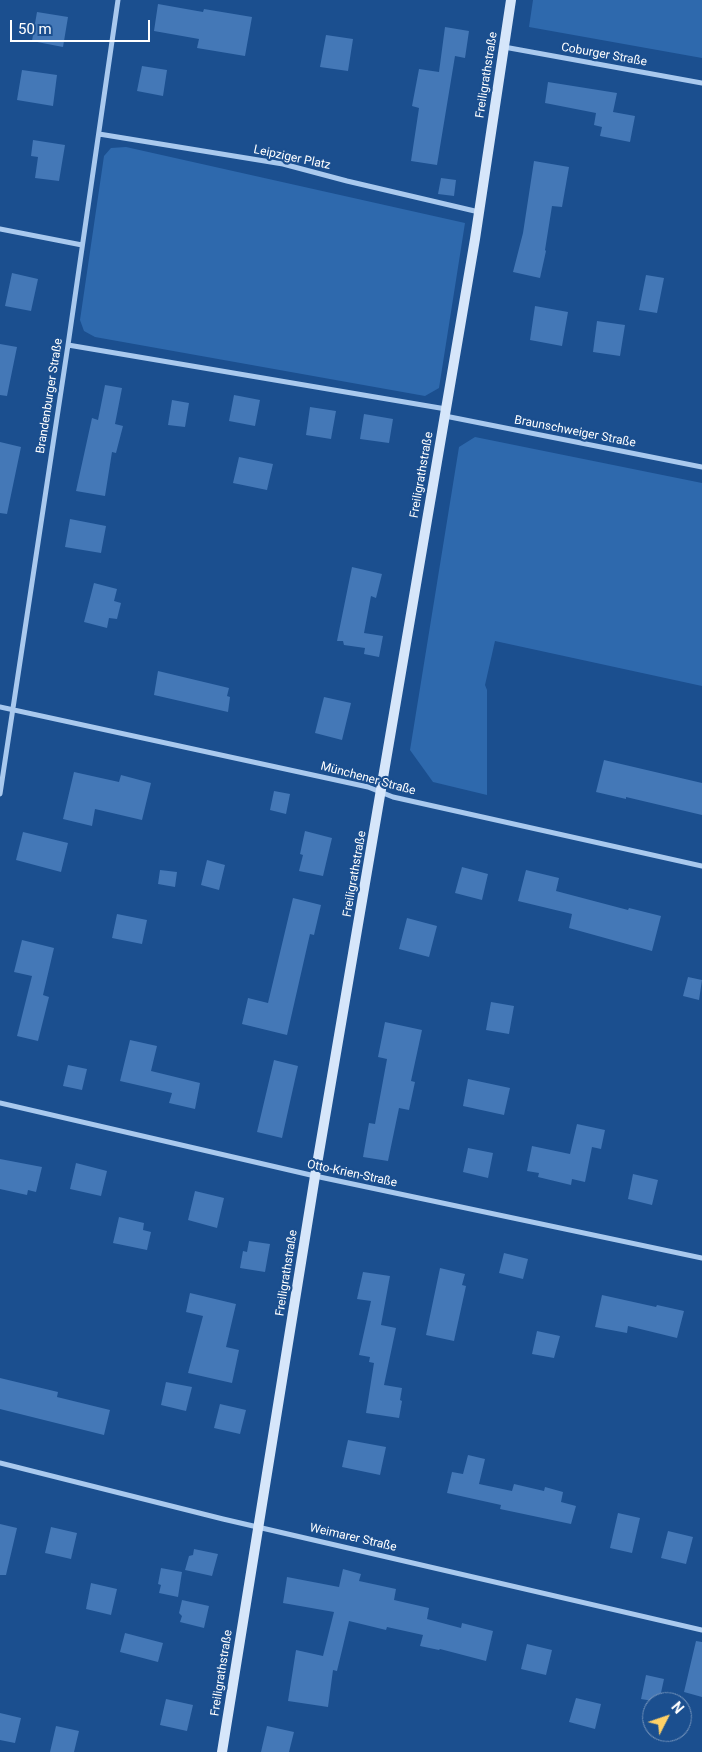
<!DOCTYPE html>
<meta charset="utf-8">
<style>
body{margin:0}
#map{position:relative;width:702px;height:1752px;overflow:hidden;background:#1b4f8f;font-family:Roboto,sans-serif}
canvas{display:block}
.north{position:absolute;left:642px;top:1692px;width:50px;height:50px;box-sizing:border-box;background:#1b4f8f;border:1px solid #7695bc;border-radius:50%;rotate:49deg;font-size:14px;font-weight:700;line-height:20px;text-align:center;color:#fff}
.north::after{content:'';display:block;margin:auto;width:18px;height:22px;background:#ffd166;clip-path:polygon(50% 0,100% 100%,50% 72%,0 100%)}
.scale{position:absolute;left:10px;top:20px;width:140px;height:22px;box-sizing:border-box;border:2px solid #fff;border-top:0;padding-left:6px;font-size:15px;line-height:18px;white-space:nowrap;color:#fff;-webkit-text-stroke:4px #1b4f8f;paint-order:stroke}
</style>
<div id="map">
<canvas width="702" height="1752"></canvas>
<div class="north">N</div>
<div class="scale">50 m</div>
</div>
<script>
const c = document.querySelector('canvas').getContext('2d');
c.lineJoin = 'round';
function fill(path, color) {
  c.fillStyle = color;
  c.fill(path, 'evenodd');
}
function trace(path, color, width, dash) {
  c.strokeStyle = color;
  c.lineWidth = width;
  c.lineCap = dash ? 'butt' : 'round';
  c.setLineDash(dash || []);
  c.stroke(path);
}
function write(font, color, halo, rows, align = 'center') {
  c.font = font + ' Roboto,sans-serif';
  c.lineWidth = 4.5;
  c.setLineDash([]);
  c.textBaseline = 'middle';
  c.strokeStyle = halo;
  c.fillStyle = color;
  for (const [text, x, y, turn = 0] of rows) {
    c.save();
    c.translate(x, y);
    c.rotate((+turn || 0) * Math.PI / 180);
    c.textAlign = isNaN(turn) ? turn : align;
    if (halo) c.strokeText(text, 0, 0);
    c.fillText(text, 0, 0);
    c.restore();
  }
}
const green = new Path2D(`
 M533,0H702V58L529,27Z
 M126,147L465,223L439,388L425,396L95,337L84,331L80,320L104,156L111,148Z
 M475,437L702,483V686L495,641L485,685L487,690V795L433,782L410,750L459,447Z`);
const building = new Path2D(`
 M158,4L203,12L204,9L252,17L245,56L197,48L199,39L154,31Z
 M37,12L68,17L63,47L32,41Z
 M445,27L469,31L465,58L455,56L437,165L411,161L419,108L412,106L419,69L439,72Z
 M326,35L353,39L348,71L320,67Z
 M142,66L167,70L163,96L137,91Z
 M22,70L57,75L53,106L17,100Z
 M548,82L617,93L613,112L635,116L630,142L600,136L602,127L594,125L596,113L545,103Z
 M33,140L65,145L59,181L35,178L38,157L31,156Z
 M534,161L569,167L562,207L552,206L545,250L546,251L540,278L513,272L523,233Z
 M441,178L456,180L454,196L438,194Z
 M12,273L38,279L31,311L5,306Z
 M646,275L664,278L657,313L639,310Z
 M535,306L568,312L562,346L530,340Z
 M597,321L625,325L620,356L593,352Z
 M0,344L17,347L7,396L0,395Z
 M105,385L122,388L115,424L123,426L116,453L112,452L105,496L76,491L92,418L98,420Z
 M234,395L260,400L255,426L229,421Z
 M172,400L189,403L185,427L168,425Z
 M310,407L336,411L331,439L306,435Z
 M364,414L393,419L389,443L360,439Z
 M0,442L21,447L7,514L0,513Z
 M239,457L273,464L267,490L233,483Z
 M70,519L106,526L101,553L65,547Z
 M352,567L382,574L376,598L371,596L364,633L383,636L379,657L364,654L365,648L344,645L343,641H337Z
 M94,583L117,589L114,601L121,603L117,619L109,618L107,628L84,622Z
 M158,671L229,688L227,696L230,697L228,712L154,695Z
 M324,697L351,703L342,740L315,733Z
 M604,760L702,783V815L626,797V799L596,792Z
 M74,772L119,782L121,775L151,783L142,820L95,809L92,826L63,819Z
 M274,791L290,794L286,814L270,810Z
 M305,831L332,838L323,876L299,871L303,855L300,854Z
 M23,832L68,843L61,872L16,860Z
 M207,860L225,865L219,890L201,885Z
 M462,867L488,874L482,900L455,893Z
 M160,870L177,872L175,887L158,884Z
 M526,870L559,878L556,891L628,910L629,908L661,916L652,951L569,928L572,914L518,901Z
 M293,898L321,905L314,935L310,934L287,1035L242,1024L248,998L268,1003Z
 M117,914L147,920L142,944L112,938Z
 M407,918L437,926L429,957L399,949Z
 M22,940L54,948L43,995L49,997L38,1041L17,1036L32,976L14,972Z
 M688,977L702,980L699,1000L683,996Z
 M491,1002L514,1006L509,1034L486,1030Z
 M385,1022L422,1030L411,1081L415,1082L409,1110L399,1108L388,1161L363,1157L369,1123L375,1124L387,1059L378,1057Z
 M130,1040L157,1046L151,1071L200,1083L195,1109L169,1103L172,1093L120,1081Z
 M274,1060L298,1066L282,1138L257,1132Z
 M68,1065L87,1069L82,1090L63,1086Z
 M468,1079L510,1088L504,1115L463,1106Z
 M577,1124L605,1130L601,1149L592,1147L585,1182L572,1179L571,1185L538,1177L539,1173L527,1171L532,1146L570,1154Z
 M468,1148L493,1153L488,1178L463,1172Z
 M0,1159L42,1167L36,1192L28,1190L27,1195L0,1189Z
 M76,1163L107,1171L101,1196L70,1189Z
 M633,1174L658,1180L652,1205L628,1199Z
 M195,1191L224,1198L217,1228L188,1220Z
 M119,1217L144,1223L143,1230L151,1232L147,1250L113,1243Z
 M249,1241L270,1244L265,1272L240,1268L243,1251L247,1252Z
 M504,1253L528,1259L523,1279L499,1273Z
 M440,1268L465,1274L462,1285L466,1286L454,1341L426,1335Z
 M363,1272L390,1276L381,1325L396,1328L384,1385L402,1388L400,1400L402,1401L399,1418L366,1413L374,1363L369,1362L370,1357L359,1355L371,1301L357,1299Z
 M190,1293L236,1304L226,1347L239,1350L232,1383L188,1373L203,1316L186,1312Z
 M602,1295L656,1307L657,1305L684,1311L677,1338L628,1326L627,1333L595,1327Z
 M537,1331L560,1336L554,1358L532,1354Z
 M0,1378L58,1392L57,1397L110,1410L104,1435L0,1409Z
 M166,1382L192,1387L186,1411L161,1405Z
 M220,1404L246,1410L240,1434L214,1428Z
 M348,1440L386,1447L380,1475L342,1467Z
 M468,1455L485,1459L479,1484L512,1491L514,1484L544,1491L545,1487L563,1492L561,1502L576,1506L571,1524L500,1509L501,1505L447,1493L452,1472L463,1474Z
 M618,1513L640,1518L632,1553L610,1548Z
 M0,1524L17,1528L6,1575H0Z
 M51,1527L77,1533L71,1559L45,1553Z
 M668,1531L693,1537L686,1564L661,1558Z
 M194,1549L218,1554L212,1576L185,1570L189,1556L193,1555Z
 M161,1568L182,1572L178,1597L159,1593L161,1585L158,1584Z
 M343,1569L361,1574L359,1581L396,1589L394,1600L429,1608L427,1619L461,1628L462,1623L493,1631L486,1661L440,1649L439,1650L420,1646L423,1635L387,1627L386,1630L349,1621L337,1671L333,1670L328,1707L288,1701L296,1650L323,1656L334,1612L283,1603L287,1577L339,1587Z
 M91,1583L117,1589L111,1615L86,1609Z
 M182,1600L209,1606L204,1628L180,1622L182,1616L179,1613Z
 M125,1633L163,1643L158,1662L120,1652Z
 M696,1641L702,1642V1697L684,1692Z
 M527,1644L552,1650L546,1675L521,1669Z
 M646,1675L664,1679L659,1702L641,1699Z
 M576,1698L601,1704L595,1729L569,1722Z
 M166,1699L193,1705L187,1731L160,1725Z
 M0,1713L21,1718L15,1743L0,1740Z
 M56,1726L79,1731L74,1752H50Z
 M267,1726L294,1732L289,1752H261Z`);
const street = new Path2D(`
 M504,47L702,83
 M99,134L283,164L347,181L479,212
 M0,229L82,245
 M68,345L446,409
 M445,416L702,467
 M0,707L368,787L393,797L702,866
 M0,794L68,345L118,0
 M0,1103L315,1176L702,1258
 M0,1463L223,1519L702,1630`);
const secondary = new Path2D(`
 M222,1752L315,1176L475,239L511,0`);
const streetNames = [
 ["Coburger Straße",604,55,10],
 ["Freiligrathstraße",487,75,-81],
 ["Leipziger Platz",292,158,12],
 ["Brandenburger Straße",50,396,-81],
 ["Braunschweiger Straße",575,432,11],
 ["Freiligrathstraße",422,475,-80],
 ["Münchener Straße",368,779,15],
 ["Freiligrathstraße",355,874,-80],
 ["Otto-Krien-Straße",352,1174,12],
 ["Freiligrathstraße",287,1273,-81],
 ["Weimarer Straße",353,1538,13],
 ["Freiligrathstraße",222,1673,-81]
];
fill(green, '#2e69ad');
fill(building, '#4478b7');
trace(street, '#a9c9ee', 5);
trace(secondary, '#d6e6fa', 10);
write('12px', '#fff', '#1b4f8f', streetNames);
</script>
